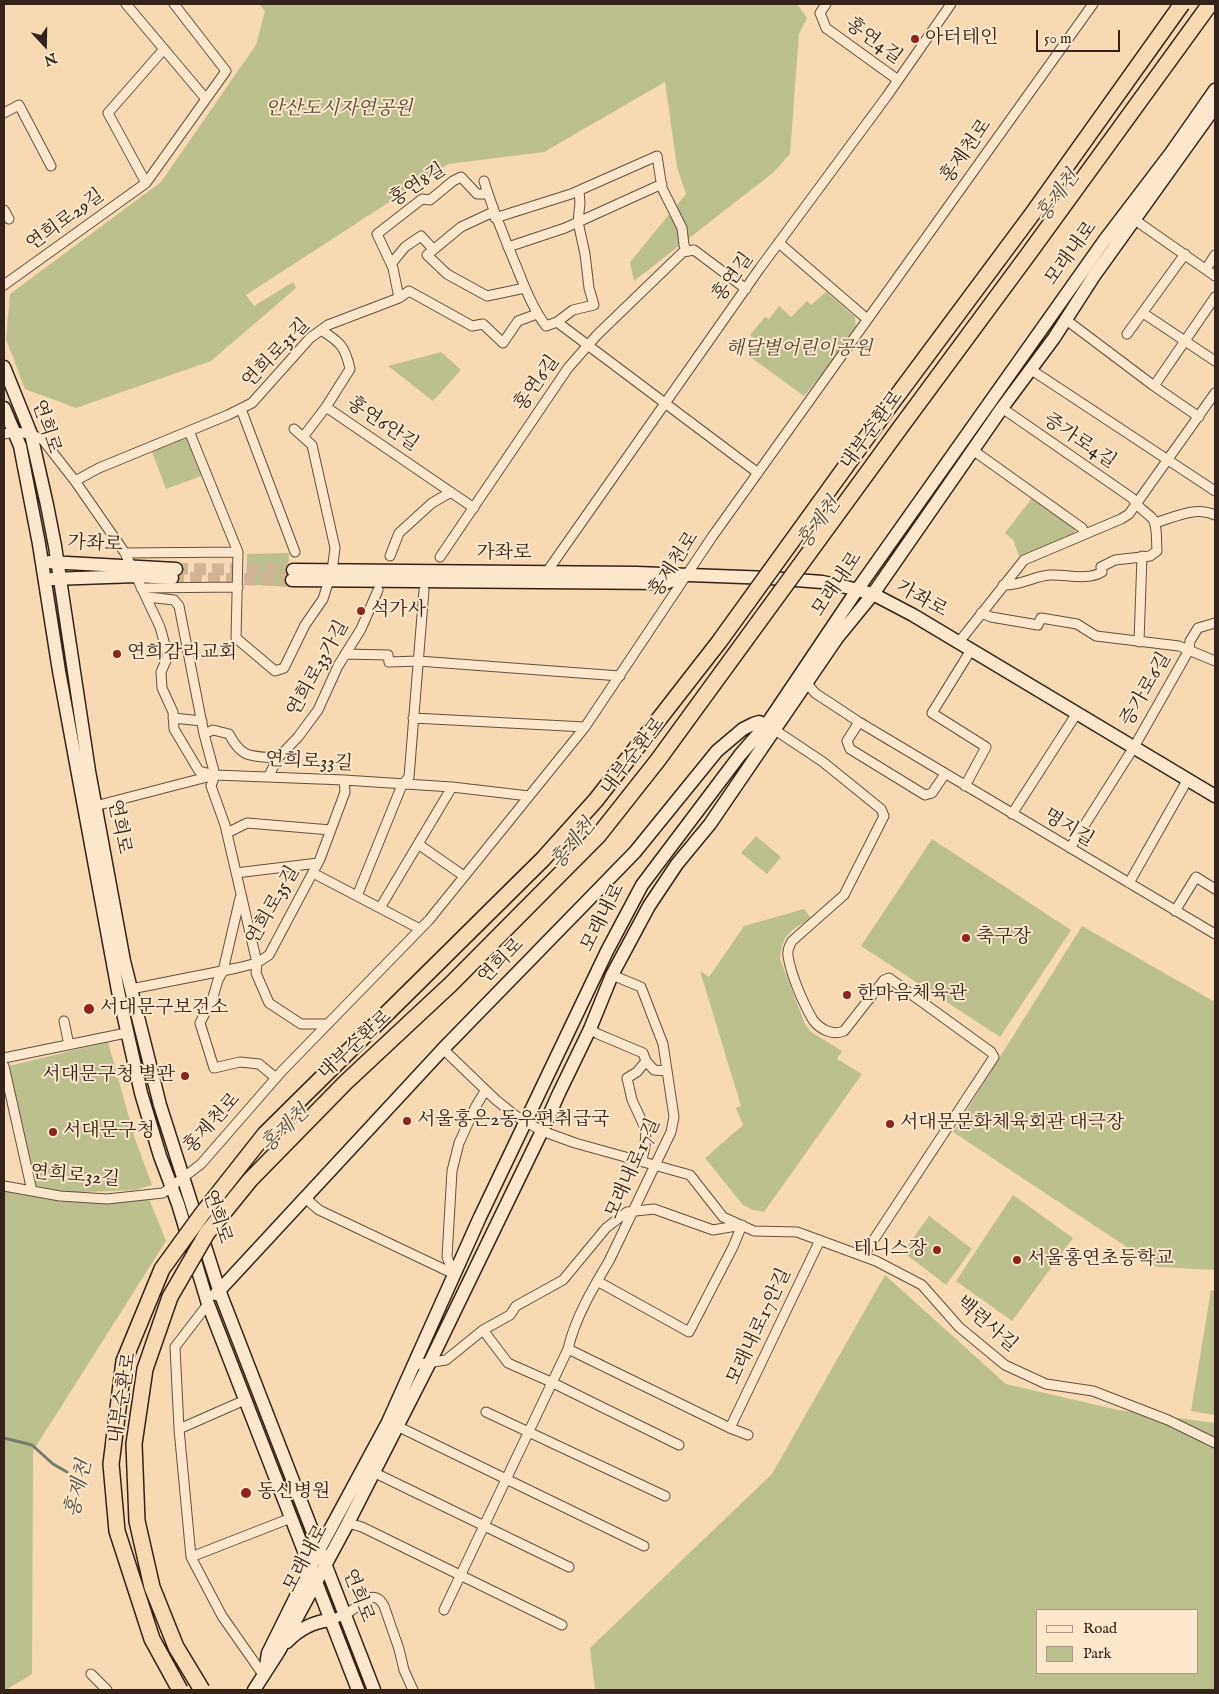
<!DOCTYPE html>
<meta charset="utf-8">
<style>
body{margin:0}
#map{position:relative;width:1219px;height:1694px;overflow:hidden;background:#f7dab1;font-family:"IM FELL English",serif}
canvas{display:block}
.frame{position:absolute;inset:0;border:5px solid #33231b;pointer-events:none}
.legend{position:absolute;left:1036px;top:1609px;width:162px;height:65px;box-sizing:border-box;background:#fae7cc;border:1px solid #aa9985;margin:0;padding:6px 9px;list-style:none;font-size:15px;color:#33231b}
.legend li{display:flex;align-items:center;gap:10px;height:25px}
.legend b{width:25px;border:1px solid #aa9985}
.north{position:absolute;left:20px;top:20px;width:50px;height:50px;-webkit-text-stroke:4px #fae7cc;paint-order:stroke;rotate:159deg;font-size:14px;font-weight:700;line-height:20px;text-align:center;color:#33231b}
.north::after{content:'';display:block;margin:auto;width:18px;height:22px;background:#33231b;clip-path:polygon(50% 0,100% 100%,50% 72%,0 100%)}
.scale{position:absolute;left:1036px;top:30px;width:84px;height:22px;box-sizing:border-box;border:2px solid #33231b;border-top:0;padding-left:6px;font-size:15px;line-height:18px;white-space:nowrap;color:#33231b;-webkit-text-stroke:4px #fae7cc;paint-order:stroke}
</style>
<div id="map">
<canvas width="1219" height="1694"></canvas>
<div class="frame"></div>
<ul class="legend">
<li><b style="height:6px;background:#fae7cc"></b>Road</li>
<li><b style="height:14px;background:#bcc08c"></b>Park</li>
</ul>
<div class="north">N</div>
<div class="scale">50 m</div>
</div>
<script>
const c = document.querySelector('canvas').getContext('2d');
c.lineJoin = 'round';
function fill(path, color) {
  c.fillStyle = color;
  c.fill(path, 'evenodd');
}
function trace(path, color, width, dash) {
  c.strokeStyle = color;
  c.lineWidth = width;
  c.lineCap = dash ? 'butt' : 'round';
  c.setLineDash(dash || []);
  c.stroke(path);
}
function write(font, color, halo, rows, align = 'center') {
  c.font = font + ' "IM FELL English","Noto Serif KR",serif';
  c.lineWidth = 4;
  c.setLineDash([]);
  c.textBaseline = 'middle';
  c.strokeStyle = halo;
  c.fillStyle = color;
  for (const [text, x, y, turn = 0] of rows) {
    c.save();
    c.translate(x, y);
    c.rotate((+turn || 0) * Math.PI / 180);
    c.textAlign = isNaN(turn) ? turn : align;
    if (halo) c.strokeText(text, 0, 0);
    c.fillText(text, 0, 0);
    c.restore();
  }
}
const green = new Path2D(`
 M259,4H797L807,18L799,34L790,154L774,172L634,281L630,262L686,194L677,167L665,82L544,152L448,164L246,295L254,306L293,282L296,288L211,361L76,408L25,389L6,339L10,294L161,182L256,45L265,11Z
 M826,292L855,317L856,329L852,337L804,396L749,356L761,344L750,335L765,317L769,319L779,306L791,317L807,301L811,305Z
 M441,352L461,370L433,401L388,366Z
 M186,438L201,476L166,489L152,452Z
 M1032,498L1075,529V533L1029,552V554L1020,558L1013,540L1005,533Z
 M289,553L287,587L246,584L247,554Z
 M756,836L781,857L767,874L741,853Z
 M932,839L1071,930L1000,1037L861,946Z
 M804,909L811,918C790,932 783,932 780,959L805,1024L811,1032L842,1051L837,1059L862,1074L764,1212L753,1210L743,1205L705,1158L743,1125L736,1108L741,1106L700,971L709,977L744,926Z
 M1082,926L1215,1002V1270L1157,1267L953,1132Z
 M108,1042L135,1139L152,1185L135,1190L59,1193L33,1184L9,1066Z
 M4,1186L59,1196H148L166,1241L33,1451L32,1674L6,1690H4Z
 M1013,1195L1073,1238L1012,1321L956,1281Z
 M929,1216L972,1249L946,1285L903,1252Z
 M885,1275L1006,1384L1118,1410L1215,1423V1690H595L590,1648L772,1474ZM1038,1610H1198V1673H1038Z
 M1211,1290L1215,1291V1415L1191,1411Z`);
const pier = new Path2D(`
 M1167,4H1215L595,845L534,912L286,1154L247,1195L206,1250L180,1296L171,1320L152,1345L105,1426L100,1447V1430L112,1359L126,1319L203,1190L297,1084L493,893L592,786L757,564Z
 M131,1630L138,1639L185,1681L193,1690H164Z`);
const stream = new Path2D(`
 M4,1438L32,1445L53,1464L67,1472`);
const secondaryTunnel = new Path2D(`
 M176,569L293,570
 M172,578L292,580`);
const minor = new Path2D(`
 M126,4L206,99
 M826,4L820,13L826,28L898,80
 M4,113L19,105L51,166
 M484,181C493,211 505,239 517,268C525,288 533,309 546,326L557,322L573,310L594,305L589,288L585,254L578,222L580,203L579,191
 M146,183L108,113L164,49
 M4,210L9,219
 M493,212L461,227L427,255L447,274L487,296L525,288
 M495,218L571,194L657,156L662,188L682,228L684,245L687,251
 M1135,220L1215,276
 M779,243L867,319
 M508,247L565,228L662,184
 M391,264L405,247L421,236L433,249
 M1206,269L1215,255
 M4,285L146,183L226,71L174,4
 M399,298L393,268L377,234L422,199L430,200L453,181L461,177L477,194H488
 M1143,313L1215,361
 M1065,319L1154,386L1199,417
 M557,322L758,473
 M1127,334L1185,254
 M1030,369L1215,491
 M1154,386L1215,297
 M326,407L474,508
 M1002,408L1132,498C1138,508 1144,510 1152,518C1158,525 1156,542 1157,551L1150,556L1115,560L1101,567L1102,572C1087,581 1066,574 1050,575C1034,576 1020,586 1003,585
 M241,409L295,552
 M294,429L312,445L335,548L332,571
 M189,431L238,552L236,638L275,671L284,668L305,625L323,599L329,580
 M4,434L14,432L31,434L43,440L75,481L125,553L131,566
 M303,437L326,407L350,369C345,346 340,342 321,330
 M974,451L1082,528L1085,534
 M75,481L99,468L228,415L252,403L310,338L328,325L399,298L409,291L472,326L483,324L503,343L518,321L537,314
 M1155,523C1175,517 1195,506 1215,515
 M125,553L238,552
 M390,556L399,533L432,503L451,492
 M440,557L568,368L597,335L683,252L694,250L746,289
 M546,573L760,268L887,96L951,4
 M136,576L160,627L168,656L161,672L162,688L173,712L174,729L199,771L215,775
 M141,588L238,587
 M147,597L174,600L179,606L204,734L215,775
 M981,613L991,617L1038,625L1041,618L1077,624L1096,636L1179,646L1215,661
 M959,642L1024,560L1121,519L1129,514L1215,393
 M1139,642L1142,556
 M345,654L388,655L389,662L418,661L620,676
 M806,682L815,693L859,722L1215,934
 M173,718L202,721
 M413,718L585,727
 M859,722L847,741L850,749L925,795L932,793L945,774
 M775,730L823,762L881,809L884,816L844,895L792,941C789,946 787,950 788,956C791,975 803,1003 813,1020C820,1029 832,1036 844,1031L884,980L889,978L991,1052L994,1057L863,1256
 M204,734L213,730L229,734C242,759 251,756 278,758
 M215,775L211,786L225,825L257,963L256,973L269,1003L301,1024H328
 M268,777L278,758L298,737L318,710L338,666L361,629L378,590
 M965,786L986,747L932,713L971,650
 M95,806L215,775L344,780L452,787L529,796
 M1012,814L1077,713
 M227,833L247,823L331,830
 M418,844L464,876
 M1070,848L1134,747L1189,650L1190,641L1198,628L1215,623
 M236,873L318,863
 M313,873L420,929
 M1129,883L1188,779
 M357,896L402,785L409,777L424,590
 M240,898L223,971L218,980L213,997L200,1023L214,1068L240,1062L259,1064L276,1078
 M380,908L452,787
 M1175,911L1196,877L1215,889
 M131,989L237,968L257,963L269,955L320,859L345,792L344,780
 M64,1021L69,1045
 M590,1029L598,1034L643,1053L646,1061L654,1070L667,1071
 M443,1049L496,1100L516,1116L542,1131L575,1143L690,1175L723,1217L754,1231L797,1232L876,1261L922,1285L959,1327L1005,1365L1046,1384L1093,1391L1168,1420L1215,1443
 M4,1058L126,1033
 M4,1066L32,1191
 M642,1160L645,1146L646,1130L632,1100L627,1078L637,1072L646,1061
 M4,1186L60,1196L107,1199L163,1193L201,1164L282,1071L429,920L585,727L712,537L1093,4
 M304,1197L319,1210L454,1274
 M454,1274L447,1257L452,1171L459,1143L476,1106L485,1091
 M597,1281L689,1332L733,1247L742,1225
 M208,1304L175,1347L179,1429L191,1557L222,1616L264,1676
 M483,1330L508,1363L551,1382L679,1445
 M568,1349L730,1428L748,1435
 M414,1365L446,1360L483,1330L510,1315L516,1306L563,1280L606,1228L627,1212L654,1209L713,1230L742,1225
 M486,1412L665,1496
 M397,1426L644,1546
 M730,1428L820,1240
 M179,1429L245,1400
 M373,1472L569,1567
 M348,1523L362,1527L562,1625
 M191,1557L291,1518
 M444,1610L568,1349C575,1318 593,1288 609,1261L671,1132L674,1117L663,1044L641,987L612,975
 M330,1620C336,1618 343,1616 349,1612C360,1606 373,1586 384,1606L399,1649L404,1670L413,1690
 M91,1674L107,1690`);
const secondary = new Path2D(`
 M4,367L31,434L47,505L55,546L89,771L124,961L160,1105L219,1290L374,1690
 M4,408L20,446L39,544L59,671L118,991L141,1093L160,1156L178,1204L208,1304L358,1690
 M49,562L176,569
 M293,570L636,573L770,578L822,582L842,586L873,594L913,615L1215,796
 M52,579L136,576L172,578
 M292,580L666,583L679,578
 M216,1294L443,1049L635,852L717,751L743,729L753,724L759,722L772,727
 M287,1642C298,1630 313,1622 330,1620
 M266,1666L268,1653L319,1550L388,1422L480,1217L607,951L642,885L740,755L767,724L857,590L1104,241L1171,153L1215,90
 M254,1690L279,1651L348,1523L430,1362L542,1131L559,1093L590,1029L612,975L649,906L677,864L710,824L837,638L873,594L1002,408L1054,338L1094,276L1215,107`);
const trunkBridge = new Path2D(`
 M180,1690L152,1639L117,1531L111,1464L124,1361L162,1269L202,1214L265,1134L543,859L596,800L719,642L888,408L1033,213L1182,4
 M202,1690L176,1647L152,1587L137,1521L134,1444L145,1369L170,1297L207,1233L250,1180L346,1082L451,984L598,836L658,760L900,428L1030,252L1210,4`);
const markers = [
 [915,39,5,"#8f2418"],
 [361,611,5,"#8f2418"],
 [117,654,5,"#8f2418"],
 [966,938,5,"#8f2418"],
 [847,995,5,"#8f2418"],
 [89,1009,6,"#8f2418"],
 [185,1076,5,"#8f2418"],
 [407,1121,5,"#8f2418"],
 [890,1124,5,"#8f2418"],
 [53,1132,5,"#8f2418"],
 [937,1250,5,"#8f2418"],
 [1017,1260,5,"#8f2418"],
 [246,1493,6,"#8f2418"]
];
const poiNames = [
 ["아터테인",925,39],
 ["석가사",371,611],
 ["연희감리교회",127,654],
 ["축구장",976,938],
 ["한마음체육관",857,995],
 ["서대문구보건소",100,1009],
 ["서대문구청 별관",175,1076,"right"],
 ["서울홍은2동우편취급국",417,1121],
 ["서대문문화체육회관 대극장",900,1124],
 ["서대문구청",63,1132],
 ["테니스장",927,1250,"right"],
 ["서울홍연초등학교",1027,1260],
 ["동신병원",257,1493]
];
const streetNames = [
 ["홍연4길",873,42,36],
 ["홍제천로",967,152,-55],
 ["홍연8길",418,186,-33],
 ["연희로29길",66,221,-36],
 ["모래내로",1072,254,-54],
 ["홍연길",734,278,-54],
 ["연희로31길",277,354,-46],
 ["홍연6길",538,384,-55],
 ["홍연6안길",382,425,34],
 ["연희로",45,427,72],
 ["내부순환로",873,431,-54],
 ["증가로4길",1079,442,34],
 ["가좌로",95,545,3],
 ["가좌로",504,554],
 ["홍제천로",675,565,-57],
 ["모래내로",838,585,-56],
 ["가좌로",921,600,29],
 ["연희로33가길",319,669,-61],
 ["증가로6길",1147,690,-60],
 ["내부순환로",634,757,-53],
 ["연희로33길",309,763,3],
 ["연희로",118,827,79],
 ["명지길",1068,829,31],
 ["연희로35길",274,906,-60],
 ["모래내로",604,918,-63],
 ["연희로",502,962,-45],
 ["내부순환로",356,1046,-43],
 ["홍제천로",213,1124,-48],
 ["모래내로17길",634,1169,-66],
 ["연희로32길",75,1177,5],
 ["연희로",216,1217,72],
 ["백련사길",986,1325,41],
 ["모래내로17안길",760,1327,-65],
 ["내부순환로",124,1398,-81],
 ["모래내로",307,1559,-62],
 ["연희로",357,1596,69]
];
const parkNames = [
 ["안산도시자연공원",339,110],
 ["해달별어린이공원",799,350]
];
const waterNames = [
 ["홍제천",1059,197,-54],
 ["홍제천",820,524,-54],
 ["홍제천",574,845,-51],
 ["홍제천",286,1130,-44],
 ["홍제천",80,1489,-77]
];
fill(green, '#bcc08c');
fill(pier, '#f7dab1');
trace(stream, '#737e6e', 3);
trace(secondaryTunnel, '#d0b593', 12, [12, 6]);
trace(minor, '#645140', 11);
trace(secondary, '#33231b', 15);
trace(minor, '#fae7cc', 9);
trace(secondary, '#fae7cc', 12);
trace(trunkBridge, '#33231b', 18, []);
trace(trunkBridge, '#f7dab1', 15);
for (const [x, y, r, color] of markers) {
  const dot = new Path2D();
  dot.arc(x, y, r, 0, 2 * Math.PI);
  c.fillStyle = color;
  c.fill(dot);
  trace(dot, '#fae7cc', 2);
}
write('19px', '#33231b', '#fae7cc', poiNames, 'left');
write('19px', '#33231b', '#fae7cc', streetNames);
write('italic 19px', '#554a37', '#fae7cc', parkNames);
write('italic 20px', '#535145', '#fae7cc', waterNames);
</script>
